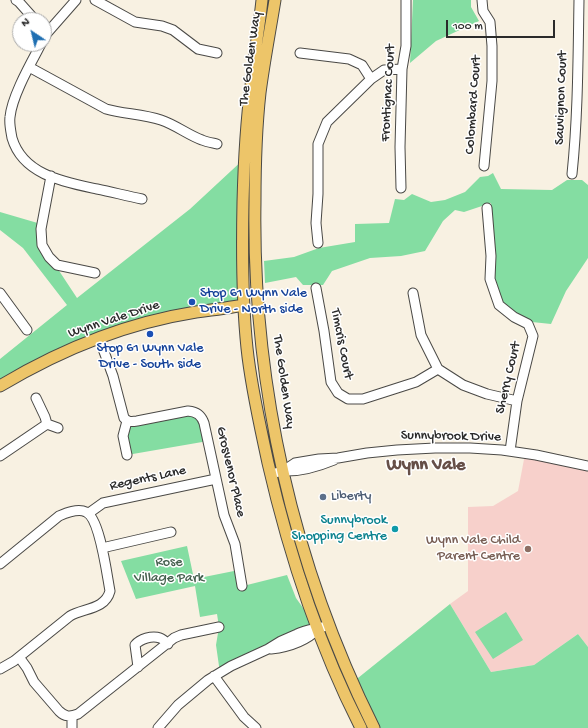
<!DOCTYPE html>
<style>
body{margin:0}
#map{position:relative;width:588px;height:728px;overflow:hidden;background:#f8f1e2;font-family:"Gochi Hand",sans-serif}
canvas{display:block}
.north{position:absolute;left:12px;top:12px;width:40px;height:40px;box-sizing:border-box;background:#fff;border:1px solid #aaa;border-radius:50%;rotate:325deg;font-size:11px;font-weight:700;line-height:16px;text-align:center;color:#2b2b2b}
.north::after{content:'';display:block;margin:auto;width:14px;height:18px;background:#1f6fb2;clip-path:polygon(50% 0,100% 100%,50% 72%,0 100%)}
.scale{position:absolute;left:446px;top:20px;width:109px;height:18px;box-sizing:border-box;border:2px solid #2b2b2b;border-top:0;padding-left:5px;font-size:12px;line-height:14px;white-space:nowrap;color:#2b2b2b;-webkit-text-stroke:3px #fff;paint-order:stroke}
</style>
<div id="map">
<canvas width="588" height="728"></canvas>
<div class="north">N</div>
<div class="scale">100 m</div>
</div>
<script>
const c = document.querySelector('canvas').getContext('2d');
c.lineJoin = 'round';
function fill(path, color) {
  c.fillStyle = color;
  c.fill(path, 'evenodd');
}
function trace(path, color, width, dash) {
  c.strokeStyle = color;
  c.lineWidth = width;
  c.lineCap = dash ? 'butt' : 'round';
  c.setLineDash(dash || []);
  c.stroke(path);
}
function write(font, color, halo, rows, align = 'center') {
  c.font = font + ' "Gochi Hand",sans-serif';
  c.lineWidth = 3;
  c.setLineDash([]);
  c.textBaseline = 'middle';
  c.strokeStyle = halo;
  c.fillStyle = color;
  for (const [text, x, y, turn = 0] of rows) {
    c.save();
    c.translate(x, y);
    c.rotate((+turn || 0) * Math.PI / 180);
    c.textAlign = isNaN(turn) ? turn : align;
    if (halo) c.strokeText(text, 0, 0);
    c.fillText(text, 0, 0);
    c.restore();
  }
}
const built = new Path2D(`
 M525,454L588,466V647L578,634L534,665L491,672L450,604L468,591V507L493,506L518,491Z`);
const green = new Path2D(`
 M413,0H471V7L479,21L436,41L410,63Z
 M245,158L244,305L138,325L0,386V359L67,305L23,248L0,230V212L41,224L42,245L77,298L190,209Z
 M493,173L501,189L552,190L567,180H582L588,185V258L566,291L551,324L532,322L514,314L502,303L495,279L491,203L464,212L455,210L443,221L425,251L401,256L370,258L332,271L323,285H303L296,277L265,283L264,261L294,257L319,248L355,242V224L389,223L395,199L404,200L412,194L431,202L445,200L465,192L480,177L488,176Z
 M194,412L208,441L127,455V421Z
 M187,546L194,579L239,570L243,586L287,575L296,598L318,629L220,673L216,645L219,627L217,614L200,617L195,586L136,599L121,561Z
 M450,604L491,672L534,665L578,634L588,647V728H375L353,682Z
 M506,612L523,640L493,659L475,632Z`);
const minor = new Path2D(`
 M16,0L19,2L35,20
 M95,0L135,22L162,26L173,30L198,49L217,53
 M482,0L483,11L490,22L492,46V81L484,166
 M44,39L47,33L76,0
 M41,44C31,63 12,96 10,117C9,124 11,132 12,138C23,175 64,182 97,189C112,192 127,196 142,199
 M300,53L349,59L362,65L371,79
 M29,67L106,109C124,114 143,114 161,120C176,125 188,135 202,140C207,142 213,143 217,144
 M572,174C578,116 578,58 579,0
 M51,176L41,229L42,245L49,257L57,265L95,273
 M401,188L400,147L402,69L406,46V0
 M487,208L491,256L490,279L499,305L514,317L528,324L533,336L517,401L510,451
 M318,243L316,223L318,194V144L327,122L371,79L384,70L402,69
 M316,288L324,331L331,382L338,393L348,399H363L416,382L438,369
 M0,293L27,330
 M413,293L421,335L438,369L463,385L487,394L517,401
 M99,338L113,376L124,418C128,422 131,422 137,421L188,411C197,412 201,415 204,423L224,515L235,544L242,586
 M36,398L45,417L47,424
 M127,455L123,436L127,421
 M0,456L47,424L58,428
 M283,471C301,472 317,467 334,460
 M271,474L283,471L295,463L319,459L338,458L367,453L397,450L435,448H470L502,450L536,455L588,466
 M89,513L103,503L216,479
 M102,548L171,532
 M0,564L59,516C66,513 78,508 86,512C100,518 107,576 110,591C105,610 83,608 70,616L14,661L0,669
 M271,649C288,647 305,642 318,629
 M19,657L27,668L34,682L59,711C65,717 70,717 78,714L174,638L181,635L219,627
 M138,667L135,645C140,639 152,635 160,638C163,639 165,641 168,644
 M214,676L244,717L256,728
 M72,717V728
 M158,728L178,705L208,680L231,666L268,649L281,641L297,634C307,629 318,629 329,625`);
const major = new Path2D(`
 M262,0C259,29 254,57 251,86C246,124 244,163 243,202C242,250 242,300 247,348C251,387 260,425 268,463C289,554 318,644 361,728
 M275,0C270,31 264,62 260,93C256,129 255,165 255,202C252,384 293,565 374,728
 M0,386C60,350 126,323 196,312C212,310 228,308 244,305`);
const markers = [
 [192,302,4,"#1a4fb4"],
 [150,334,4,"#1a4fb4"],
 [323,497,4,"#5c6f8a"],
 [395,529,4,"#0f9aa8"],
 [528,549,4,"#8d6e63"]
];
const streetNames = [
 ["The Golden Way",251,59,-82],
 ["Frontignac Court",389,93,-87],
 ["Sauvignon Court",562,98,-88],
 ["Colombard Court",474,105,-86],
 ["Wynn Vale Drive",114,320,-18],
 ["Timcris Court",341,344,79],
 ["Sherry Court",509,378,-77],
 ["The Golden Way",283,382,82],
 ["Sunnybrook Drive",451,437,1],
 ["Grosvenor Place",230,472,77],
 ["Regents Lane",148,479,-12]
];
const transitNames = [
 ["Stop 61 Wynn Vale",200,294],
 ["Drive - North side",200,310],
 ["Stop 61 Wynn Vale",150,349,"center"],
 ["Drive - South side",150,365,"center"]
];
const serviceNames = [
 ["Liberty",331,497]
];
const cultureNames = [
 ["Sunnybrook",387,521],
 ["Shopping Centre",387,537]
];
const educationNames = [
 ["Wynn Vale Child",520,541],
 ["Parent Centre",520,557]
];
const parkNames = [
 ["Rose",169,563],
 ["Village Park",169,579]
];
const districtNames = [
 ["Wynn Vale",426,466]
];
fill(built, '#f7d0cb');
fill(green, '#84dda2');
trace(minor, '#4a4946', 11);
trace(major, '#4a4946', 13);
trace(minor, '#fff', 9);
trace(major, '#edc569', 11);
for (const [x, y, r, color] of markers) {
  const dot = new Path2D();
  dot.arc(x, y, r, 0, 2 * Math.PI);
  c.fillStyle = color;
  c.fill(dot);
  trace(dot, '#fff', 1.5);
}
write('14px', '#2b2b2b', '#fff', streetNames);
write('14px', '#164399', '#fff', transitNames, 'left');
write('14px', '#4e5e75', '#fff', serviceNames, 'left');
write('14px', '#0d838f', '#fff', cultureNames, 'right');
write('14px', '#785e54', '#fff', educationNames, 'right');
write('14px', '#46604f', '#fff', parkNames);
write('bold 18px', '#664f48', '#fff', districtNames);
</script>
